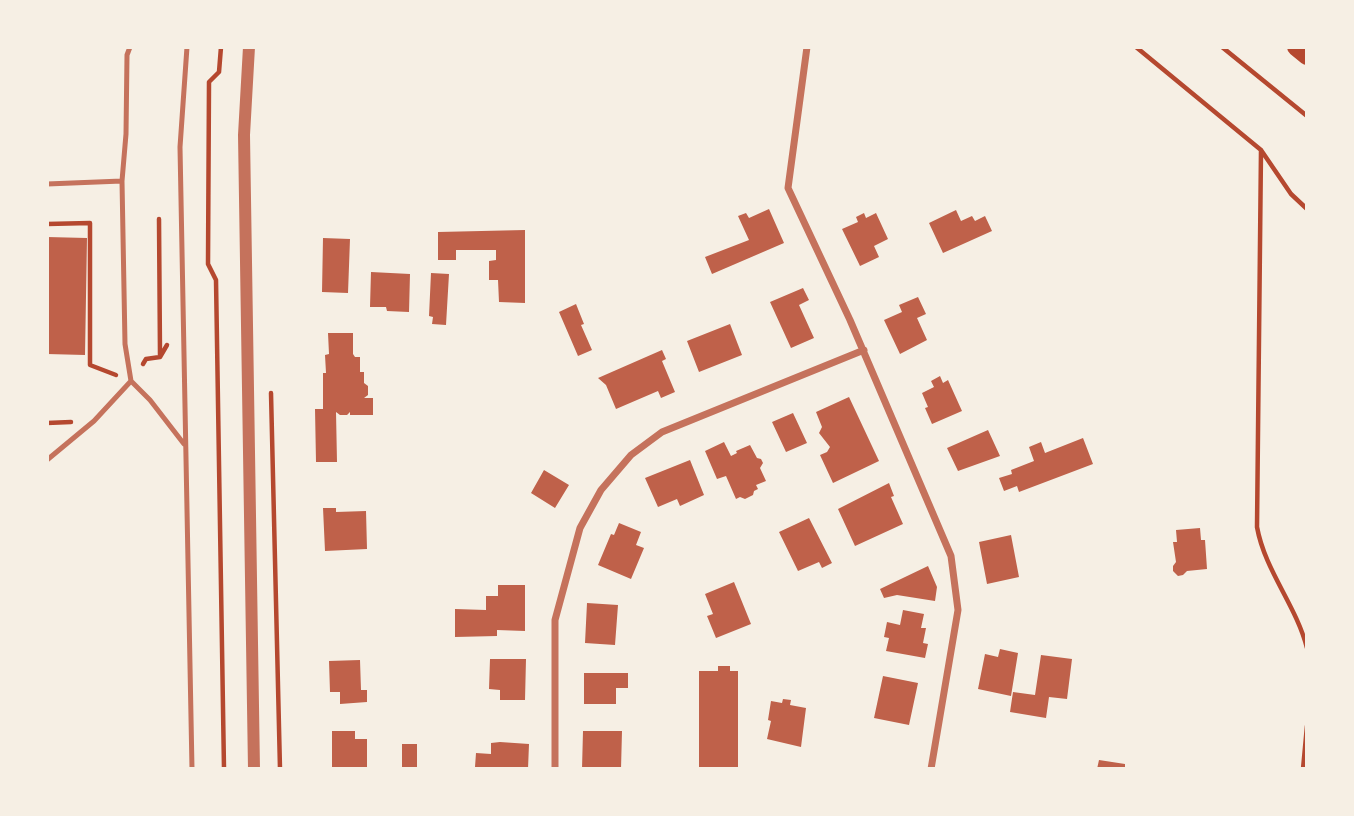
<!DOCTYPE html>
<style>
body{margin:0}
#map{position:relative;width:1354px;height:816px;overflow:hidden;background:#f6efe4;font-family:Mulish,sans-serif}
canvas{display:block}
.frame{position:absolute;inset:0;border:49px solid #f6efe4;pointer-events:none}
</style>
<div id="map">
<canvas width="1354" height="816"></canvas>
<div class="frame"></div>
</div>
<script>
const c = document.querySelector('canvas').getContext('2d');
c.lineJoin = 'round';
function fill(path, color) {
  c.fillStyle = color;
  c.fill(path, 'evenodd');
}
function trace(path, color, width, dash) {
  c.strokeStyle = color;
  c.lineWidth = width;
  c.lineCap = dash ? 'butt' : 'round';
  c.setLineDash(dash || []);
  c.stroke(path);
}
const building = new Path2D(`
 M769,209L784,243L712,274L705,257L749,240L738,216L746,213L749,218Z
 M956,210L961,221L972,216L975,221L985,216L992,231L943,253L929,223Z
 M864,213L866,218L876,213L888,239L874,246L879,257L860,266L842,229L858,222L856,217Z
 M525,230V303L499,302L498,280H489V261L496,260V250H456V260H438V232Z
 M47,237L87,238L85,355L47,354Z
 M323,238L350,239L348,293L322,292Z
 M371,272L410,274L409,312L387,311L386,307H370Z
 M431,273L449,274L446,325L432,324L433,317L429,316Z
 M803,288L809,300L799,305L814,338L791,348L770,302Z
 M918,297L926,314L917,318L927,340L900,354L884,320L902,312L899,305Z
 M576,304L584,324L581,325L592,350L578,356L559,312Z
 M730,324L742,355L699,372L687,341Z
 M328,333H353V354L355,357H360V372H364V383L368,386V395L364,398H373V415H350V412L347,415H340L336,412L337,462H316L315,409H323V373H326L325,355L329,354Z
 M662,350L666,359L662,361L675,392L661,398L658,391L616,409L606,385L598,378Z
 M940,376L943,383L948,380L962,411L932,424L925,408L928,407L922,393L934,387L931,381Z
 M849,397L879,461L833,483L820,455L827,452L830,447L819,433L822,427L816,412Z
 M793,413L807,443L786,452L772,422Z
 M988,430L1000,456L958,471L947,448Z
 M1083,438L1093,464L1019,492L1017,486L1004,491L999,478L1012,474L1011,470L1034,461L1029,447L1041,442L1045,453Z
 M724,442L731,456L737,453L736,451L750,445L757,458L761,459L763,463L760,468L766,481L756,485L758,489L754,491L753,495L745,499L740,497L736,499L726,476L717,479L705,451Z
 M690,460L704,495L680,506L677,499L658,507L645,478Z
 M544,470L569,485L555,508L531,493Z
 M889,483L894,496L891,497L903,524L855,546L838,509Z
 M323,508H336V512L366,511L367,549L325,551Z
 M809,518L832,563L822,568L819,562L798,571L779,532Z
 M619,523L641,532L636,545L644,548L631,579L598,565L611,534L614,535Z
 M1200,528L1201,540H1205L1207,569L1187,571L1183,575L1178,576L1173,571V566L1176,562L1173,542H1177L1176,530Z
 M1011,535L1019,577L987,584L979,542Z
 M928,566L937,587L935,601L897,595L884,598L880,589Z
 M734,582L751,624L716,638L707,616L713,614L705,594Z
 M498,585H525V631L497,630V636L455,637V609L486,610V596H498Z
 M587,603L618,605L615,645L585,643Z
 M903,610L924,614L921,628H926L923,643L928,644L925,658L886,651L889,638L884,637L887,622L900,625Z
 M1000,649L1018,653L1011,696L978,689L985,654L998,657Z
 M1041,655L1072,659L1067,699L1049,697L1046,718L1010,712L1013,692L1035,695Z
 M490,659H526L525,700H500V690L489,689Z
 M360,660L361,690H367V702L340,704V692H330L329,661Z
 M718,666H730V671H738V769H699V671H718Z
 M584,673H628V688H616V704H584Z
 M883,676L918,683L909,725L874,718Z
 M783,699L791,700L790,705L806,708L801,747L767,739L771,721L768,720L771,701L782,703Z
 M332,731H355V739H367V769H332Z
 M583,731H622L621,769H582Z
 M500,742L529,744L528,769L475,767L476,753L491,754V743Z
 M402,744H417V769H402Z
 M1099,760L1125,764V769H1097Z`);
const path = new Path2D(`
 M221,47L219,72L209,82L208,264L216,280L224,769
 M1136,47L1261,150L1291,194L1307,209
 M1222,47L1307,116
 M1261,150L1257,527C1265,571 1296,605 1307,648
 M159,219L160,355
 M47,224L90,223V365L116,375
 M143,364L146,359L160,357L167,345
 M271,393L280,769
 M47,423L71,422
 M1303,769L1307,726`);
const service = new Path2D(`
 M130,47L127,55L126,134L122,181L125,344L131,381L150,400L184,444
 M187,47L180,147L192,769
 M47,184L122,181
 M47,460L94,421L131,381`);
const minor = new Path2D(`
 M807,47L788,188L850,320L951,556L958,610L931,769
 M555,769V620L580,528L601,490L631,455L662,432L864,350`);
const tertiary = new Path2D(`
 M249,47L244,135L254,769`);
const primary = new Path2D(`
 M1296,47L1307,56`);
fill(building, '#bf614a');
trace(path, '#b5482f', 4.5);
trace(service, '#c5725c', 5);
trace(minor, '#c5725c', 7);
trace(tertiary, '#c5725c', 12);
trace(primary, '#b5482f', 18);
</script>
